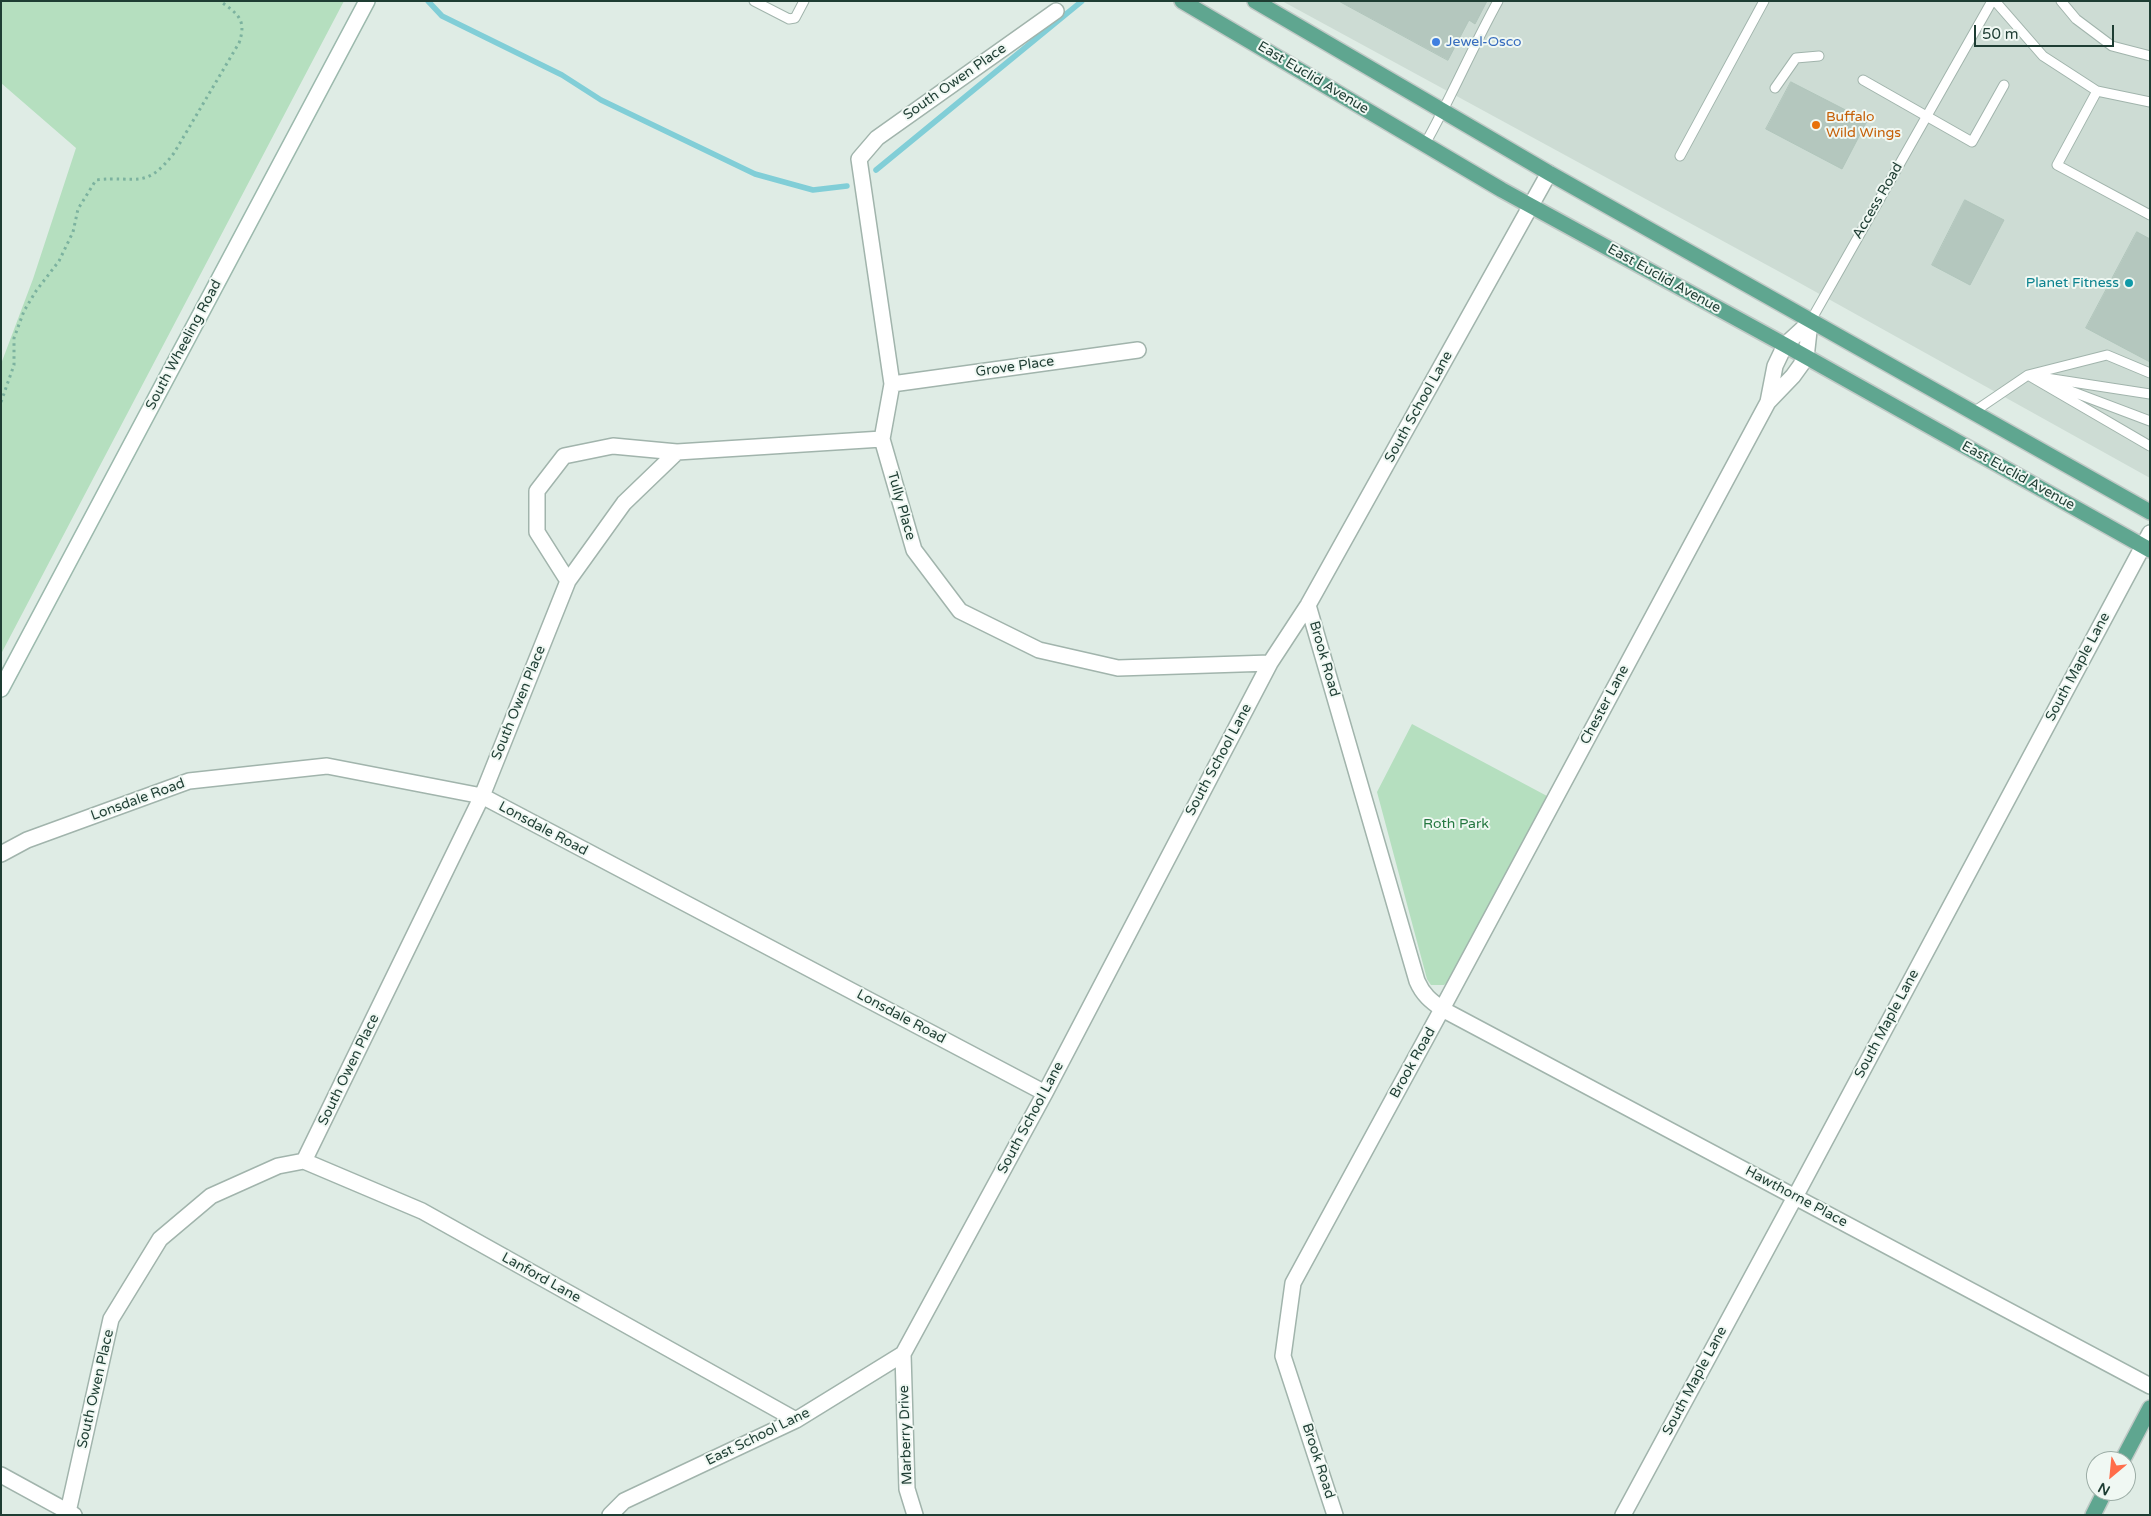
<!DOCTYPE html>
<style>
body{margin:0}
#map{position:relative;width:2151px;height:1516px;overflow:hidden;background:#dfece5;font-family:"Varela Round",sans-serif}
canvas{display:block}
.frame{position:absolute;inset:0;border:2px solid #1e3d33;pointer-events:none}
.north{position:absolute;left:2086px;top:1451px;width:50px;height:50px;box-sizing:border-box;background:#f0f8f3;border:1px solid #9cada6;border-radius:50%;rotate:208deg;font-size:14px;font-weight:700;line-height:20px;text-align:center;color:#1e3d33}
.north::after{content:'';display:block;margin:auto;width:18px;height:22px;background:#ff6d4a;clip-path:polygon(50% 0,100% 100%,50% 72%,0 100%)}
.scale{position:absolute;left:1974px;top:25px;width:140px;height:22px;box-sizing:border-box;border:2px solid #1e3d33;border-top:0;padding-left:6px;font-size:15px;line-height:18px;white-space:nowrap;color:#1e3d33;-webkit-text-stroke:4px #f0f8f3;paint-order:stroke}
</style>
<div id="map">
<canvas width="2151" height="1516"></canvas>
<div class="frame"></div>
<div class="north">N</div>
<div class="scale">50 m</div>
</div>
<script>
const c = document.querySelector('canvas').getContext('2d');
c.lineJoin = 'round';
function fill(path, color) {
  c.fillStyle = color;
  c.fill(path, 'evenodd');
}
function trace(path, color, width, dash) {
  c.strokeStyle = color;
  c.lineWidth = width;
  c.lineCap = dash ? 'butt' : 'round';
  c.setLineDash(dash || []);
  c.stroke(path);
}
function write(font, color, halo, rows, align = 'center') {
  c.font = font + ' "Varela Round",sans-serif';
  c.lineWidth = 4;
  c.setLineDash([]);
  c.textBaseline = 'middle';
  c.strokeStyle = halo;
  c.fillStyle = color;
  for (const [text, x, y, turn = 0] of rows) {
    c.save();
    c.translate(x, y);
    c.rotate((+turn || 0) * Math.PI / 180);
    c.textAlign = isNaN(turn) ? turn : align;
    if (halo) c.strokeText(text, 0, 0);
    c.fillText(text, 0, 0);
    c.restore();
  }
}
const built = new Path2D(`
 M1282,1H2150V478L1789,277Z`);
const green = new Path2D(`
 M1,1H344L1,654V364L33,279L76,148L1,83Z
 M1412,724L1547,796L1450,980L1444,985H1431L1427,979L1377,792Z`);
const stream = new Path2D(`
 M428,1L442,16L562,75L601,100L755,174L813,190L847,186
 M876,170L1082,1`);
const building = new Path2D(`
 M1339,1H1487L1475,24L1469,20L1448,60Z
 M1791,82L1867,121L1842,169L1766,129Z
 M1965,200L2004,220L1970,285L1932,265Z
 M2137,232L2150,239V362L2086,328Z`);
const path = new Path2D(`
 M1,402L14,365V338L24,311L36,291L59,261L73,232L78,209L96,180C137,175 145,191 174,153L239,43C247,20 238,14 220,1`);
const lane = new Path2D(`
 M754,1L789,19L795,18L804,1
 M1995,1L2043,56L2097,91L2150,102
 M2061,1L2076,19L2112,46L2150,56
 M1863,80L1972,142L2004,85
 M1775,88L1796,58L1819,56
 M2097,91L2057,165L2150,215
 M1425,144C1451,98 1472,48 1498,1
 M1680,156L1764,1
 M1810,322L1992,1
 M2028,375L2107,355L2150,373
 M2033,376L2150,394
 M2052,384L2150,421
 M1972,413L2028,375L2150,446`);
const street = new Path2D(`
 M1056,11L877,138L859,159L892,384L882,439L914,550L960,611L1039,650L1118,668L1270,663
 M892,384L1138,350
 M1768,402L1793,376L1806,358L1810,322
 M568,581L537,532V491L564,456L613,446L677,452L882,439
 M1308,605L1417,981C1423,995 1431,1001 1442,1009L2150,1386
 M1,854L27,840L189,781L327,766L482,796L1045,1093
 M304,1161L482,796L568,581L624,503L677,452
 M903,1354L907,1489L915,1515
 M1,1475L74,1515
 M68,1512L111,1319L160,1239L211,1196L278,1166L304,1161L422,1211L796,1420
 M610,1515L624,1501L796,1420L903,1354L1045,1093L1270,663L1308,605L1549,173
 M1335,1515L1283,1356L1293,1283L1442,1009L1768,402L1775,366L1785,345L1810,322
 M1623,1515L1795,1197L2150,533`);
const secondary = new Path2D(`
 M1,689L367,1`);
const primary = new Path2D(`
 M1182,1L1502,190L1785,345L2150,550
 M1255,1L1549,173L2150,512
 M2122,1461L2150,1408
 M2093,1515L2105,1491`);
const markers = [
 [1436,42,5,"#3f7fe0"],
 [1816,125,5,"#e8710a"],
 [2129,283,5,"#0f9aa8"]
];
const shopNames = [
 ["Jewel-Osco",1446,42]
];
const streetNames = [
 ["East Euclid Avenue",1313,78,31],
 ["South Owen Place",955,82,-35],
 ["Access Road",1878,201,-60],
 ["East Euclid Avenue",1664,279,29],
 ["South Wheeling Road",184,345,-62],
 ["Grove Place",1015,367,-8],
 ["South School Lane",1419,407,-61],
 ["East Euclid Avenue",2018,476,29],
 ["Tully Place",901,506,74],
 ["Brook Road",1324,659,74],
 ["South Maple Lane",2078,667,-62],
 ["South Owen Place",519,703,-68],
 ["Chester Lane",1605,705,-62],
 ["South School Lane",1219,760,-62],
 ["Lonsdale Road",138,800,-20],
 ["Lonsdale Road",543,829,28],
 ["Lonsdale Road",901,1017,28],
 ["South Maple Lane",1887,1024,-62],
 ["Brook Road",1413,1063,-61],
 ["South Owen Place",349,1070,-64],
 ["South School Lane",1031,1118,-62],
 ["Hawthorne Place",1796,1197,28],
 ["Lanford Lane",541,1278,29],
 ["South Maple Lane",1695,1381,-62],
 ["South Owen Place",96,1389,-77],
 ["Marberry Drive",906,1435,-92],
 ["East School Lane",758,1437,-26],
 ["Brook Road",1318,1461,72]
];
const foodNames = [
 ["Buffalo",1826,117],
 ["Wild Wings",1826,133]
];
const cultureNames = [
 ["Planet Fitness",2119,283]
];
const parkNames = [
 ["Roth Park",1456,824]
];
fill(built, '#cddcd4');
fill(green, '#b5dfbf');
trace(stream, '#81ced7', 5.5);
fill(building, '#b4c7be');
trace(building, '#b1c6bc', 1);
trace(lane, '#a1b4ac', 11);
trace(street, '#a1b4ac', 18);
trace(secondary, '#9cb9ad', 18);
trace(primary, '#c0c9c6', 18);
trace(path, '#7cb29f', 3, [2.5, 4]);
trace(lane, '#fff', 9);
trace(street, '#fff', 15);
trace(secondary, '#fff', 15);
trace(primary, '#5fa690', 15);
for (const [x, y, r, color] of markers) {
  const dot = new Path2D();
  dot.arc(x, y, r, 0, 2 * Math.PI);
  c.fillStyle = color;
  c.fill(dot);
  trace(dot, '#f0f8f3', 2);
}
write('14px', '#366cbe', '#f0f8f3', shopNames, 'left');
write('14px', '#1e3d33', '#f0f8f3', streetNames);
write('14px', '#c56008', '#f0f8f3', foodNames, 'left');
write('14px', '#0d838f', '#f0f8f3', cultureNames, 'right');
write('14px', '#257841', '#f0f8f3', parkNames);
</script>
